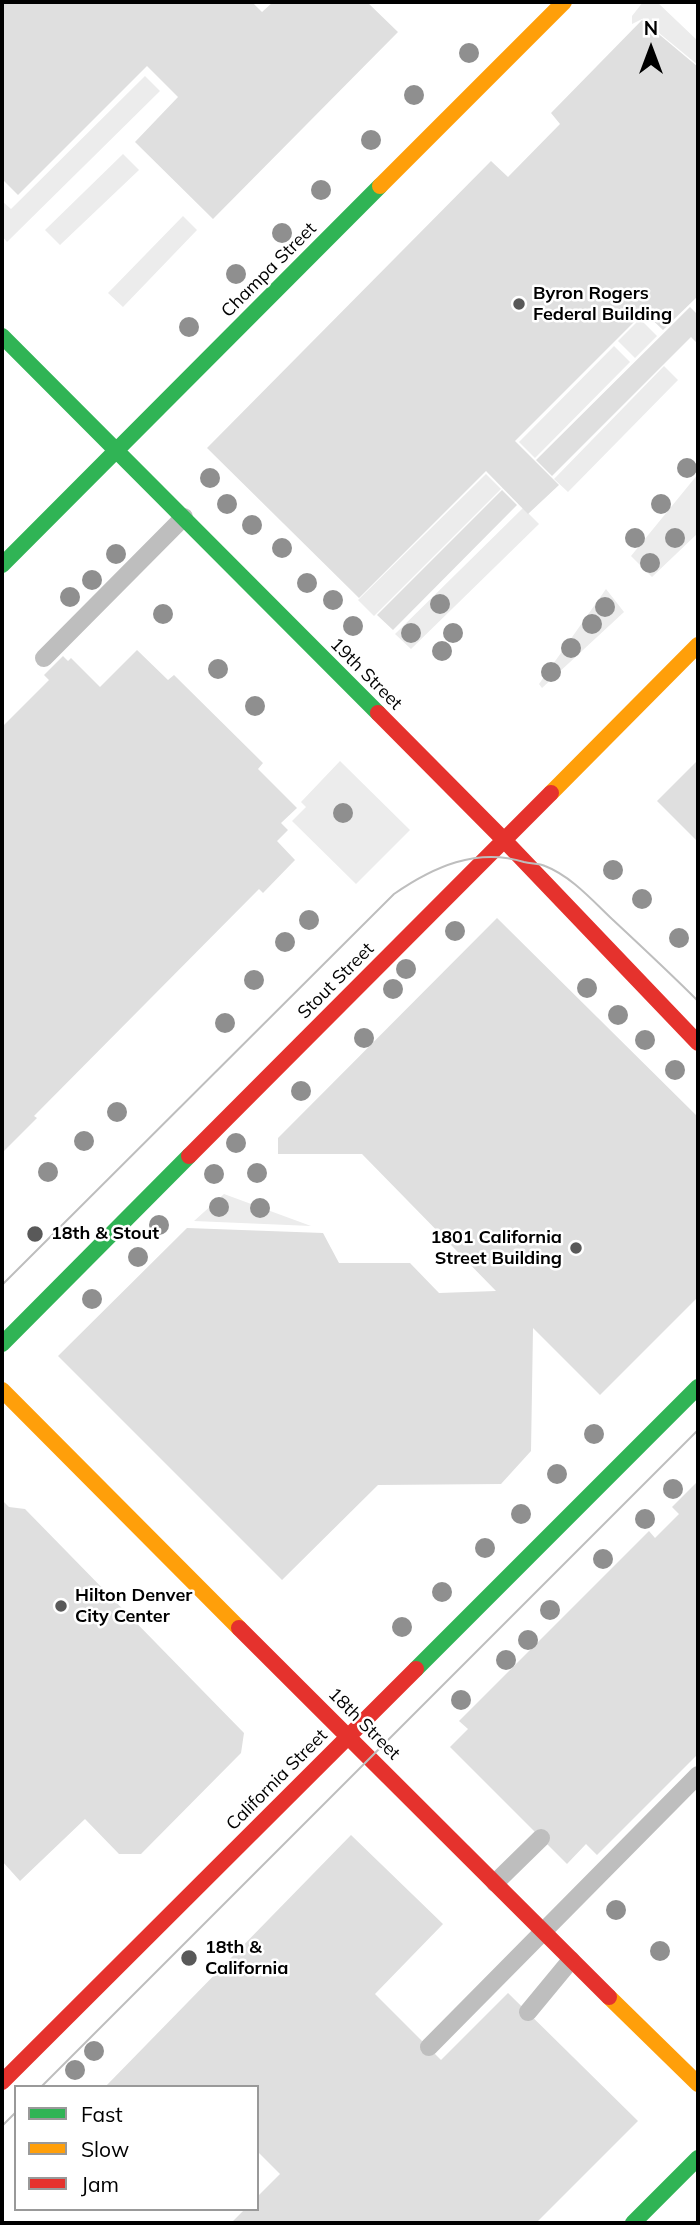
<!DOCTYPE html>
<style>
body{margin:0}
#map{position:relative;width:700px;height:2225px;overflow:hidden;background:#fff;font-family:Mulish,sans-serif}
canvas{display:block}
.frame{position:absolute;inset:0;border:4px solid #000;pointer-events:none}
.legend{position:absolute;left:14px;top:2085px;width:245px;height:126px;box-sizing:border-box;background:#fff;border:2px solid #999;margin:0;padding:9px 12px;list-style:none;font-size:21px;color:#000}
.legend li{display:flex;align-items:center;gap:14px;height:35px}
.legend b{width:35px;border:2px solid #999}
.north{position:absolute;left:616px;top:14px;width:70px;height:70px;-webkit-text-stroke:5px #fff;paint-order:stroke;rotate:0deg;font-size:19px;font-weight:700;line-height:28px;text-align:center;color:#000}
.north::after{content:'';display:block;margin:auto;width:24px;height:32px;background:#000;clip-path:polygon(50% 0,100% 100%,50% 72%,0 100%)}
</style>
<div id="map">
<canvas width="700" height="2225"></canvas>
<div class="frame"></div>
<ul class="legend">
<li><b style="height:9px;background:#30b455"></b>Fast</li>
<li><b style="height:9px;background:#ff9f0a"></b>Slow</li>
<li><b style="height:9px;background:#e5322d"></b>Jam</li>
</ul>
<div class="north">N</div>
</div>
<script>
const c = document.querySelector('canvas').getContext('2d');
c.lineJoin = 'round';
function fill(path, color) {
  c.fillStyle = color;
  c.fill(path, 'evenodd');
}
function trace(path, color, width, dash) {
  c.strokeStyle = color;
  c.lineWidth = width;
  c.lineCap = dash ? 'butt' : 'round';
  c.setLineDash(dash || []);
  c.stroke(path);
}
function write(font, color, halo, rows, align = 'center') {
  c.font = font + ' Mulish,sans-serif';
  c.lineWidth = 5;
  c.setLineDash([]);
  c.textBaseline = 'middle';
  c.strokeStyle = halo;
  c.fillStyle = color;
  for (const [text, x, y, turn = 0] of rows) {
    c.save();
    c.translate(x, y);
    c.rotate((+turn || 0) * Math.PI / 180);
    c.textAlign = isNaN(turn) ? turn : align;
    if (halo) c.strokeText(text, 0, 0);
    c.fillText(text, 0, 0);
    c.restore();
  }
}
const green = new Path2D(`
 M643,2H657L698,41V65L642,19L632,24V16Z
 M145,76L160,91L7,242L2,236V201L11,209Z
 M123,154L139,170L60,245L45,230Z
 M183,216L197,230L123,307L108,293Z
 M640,319L657,336L635,358L618,341Z
 M614,346L630,362L535,458L519,442Z
 M664,366L678,380L568,492L554,479Z
 M486,474L501,489L374,616L358,600Z
 M698,474V533L652,577L631,556Z
 M523,508L539,524L411,649L395,634Z
 M606,589L624,612L542,688L539,684Z
 M340,761L410,830L356,884L292,821L306,807L301,802Z
 M224,1194L311,1226L194,1221Z`);
const building = new Path2D(`
 M2,2H252L262,12L273,2H367L398,32L213,219L135,142L178,97L147,66L18,195L2,179Z
 M642,20L698,67V296L663,330L644,312L515,441L559,485L528,514L486,471L359,598L207,448L491,161L508,177L560,124L551,113Z
 M690,307L698,315V344L691,337L552,476L536,460Z
 M502,490L517,505L393,630L377,615Z
 M137,650L168,680L174,675L263,763L258,769L297,808L281,823L288,830L277,841L295,860L263,893L259,889L34,1116L37,1118L4,1151L2,1149V727L49,680L44,675L63,656L68,661L71,658L100,687Z
 M698,760V842L657,801Z
 M497,918L698,1117V1297L600,1395L533,1328L531,1451L501,1484L378,1485L282,1580L58,1356L187,1228L323,1233L339,1263H410L439,1293L496,1291L362,1154H278V1138Z
 M698,1481V1754L597,1855L586,1844L567,1864L450,1747L468,1729L459,1721L649,1531L655,1538L679,1514L672,1507Z
 M2,1500L9,1507L25,1509L244,1733L241,1753L141,1854H119L85,1819L20,1881L2,1861Z
 M351,1835L443,1924L375,1994L441,2060L508,1993L638,2121L536,2223H231L245,2209H257V2197L280,2174L257,2151V2087H105Z`);
const lane = new Path2D(`
 M44,658L184,517
 M495,1883L541,1838
 M528,2012L571,1960
 M429,2047L698,1775`);
const fast = new Path2D(`
 M2,336L378,713
 M2,565L380,186
 M2,1344L189,1156
 M416,1669L698,1387
 M633,2223L698,2158`);
const slow = new Path2D(`
 M380,186L564,2
 M551,793L698,645
 M2,1390L239,1628
 M609,1997L698,2084`);
const jam = new Path2D(`
 M378,713L504,840L698,1043
 M189,1156L551,793
 M239,1628L609,1997
 M2,2082L416,1669`);
const tram = new Path2D(`
 M2,1285L394,894C433,867 477,847 524,862C531,864 539,863 545,866C571,876 593,901 612,919C641,946 670,973 698,1001
 M41,2087L698,1430
 M2,2126L16,2112`);
const trees = [
 [469,53],
 [414,95],
 [371,140],
 [321,190],
 [282,233],
 [236,274],
 [189,327],
 [687,468],
 [210,478],
 [227,504],
 [661,504],
 [252,525],
 [635,538],
 [675,538],
 [282,548],
 [116,554],
 [650,563],
 [92,580],
 [307,583],
 [70,597],
 [333,600],
 [440,604],
 [605,607],
 [163,614],
 [592,624],
 [353,626],
 [411,633],
 [453,633],
 [571,648],
 [442,651],
 [218,669],
 [551,672],
 [255,706],
 [343,813],
 [613,870],
 [642,899],
 [309,920],
 [455,931],
 [679,938],
 [285,942],
 [406,969],
 [254,980],
 [587,988],
 [393,989],
 [618,1015],
 [225,1023],
 [364,1038],
 [645,1040],
 [675,1070],
 [301,1091],
 [117,1112],
 [84,1141],
 [236,1143],
 [48,1172],
 [257,1173],
 [214,1174],
 [219,1207],
 [260,1208],
 [159,1225],
 [138,1257],
 [92,1299],
 [594,1434],
 [557,1474],
 [673,1489],
 [521,1514],
 [645,1519],
 [485,1548],
 [603,1559],
 [442,1592],
 [550,1610],
 [402,1627],
 [528,1640],
 [506,1660],
 [461,1700],
 [616,1910],
 [660,1951],
 [94,2051],
 [75,2070]
];
const markers = [
 [519,304,7,"#595959"],
 [35,1234,9,"#595959"],
 [576,1248,7,"#595959"],
 [61,1606,7,"#595959"],
 [189,1958,9,"#595959"]
];
const streetNames = [
 ["Champa Street",269,270,-45],
 ["19th Street",366,674,45],
 ["Stout Street",336,981,-45],
 ["18th Street",364,1724,45],
 ["California Street",277,1780,-45]
];
const poiNames = [
 ["Byron Rogers",533,294],
 ["Federal Building",533,315],
 ["18th & Stout",51,1234],
 ["1801 California",562,1238,"right"],
 ["Street Building",562,1259,"right"],
 ["Hilton Denver",75,1596],
 ["City Center",75,1617],
 ["18th &",205,1948],
 ["California",205,1969]
];
fill(green, '#ececec');
fill(building, '#dfdfdf');
trace(lane, '#bebebe', 18);
trace(fast, '#30b455', 16);
trace(slow, '#ff9f0a', 16);
trace(jam, '#e5322d', 16);
trace(tram, '#bebebe', 2);
c.fillStyle = '#8f8f8f';
for (const [x, y] of trees) {
  c.beginPath();
  c.arc(x, y, 10, 0, 2 * Math.PI);
  c.fill();
}
for (const [x, y, r, color] of markers) {
  const dot = new Path2D();
  dot.arc(x, y, r, 0, 2 * Math.PI);
  c.fillStyle = color;
  c.fill(dot);
  trace(dot, '#fff', 2.5);
}
write('18px', '#000', '#fff', streetNames);
write('bold 18px', '#000', '#fff', poiNames, 'left');
</script>
